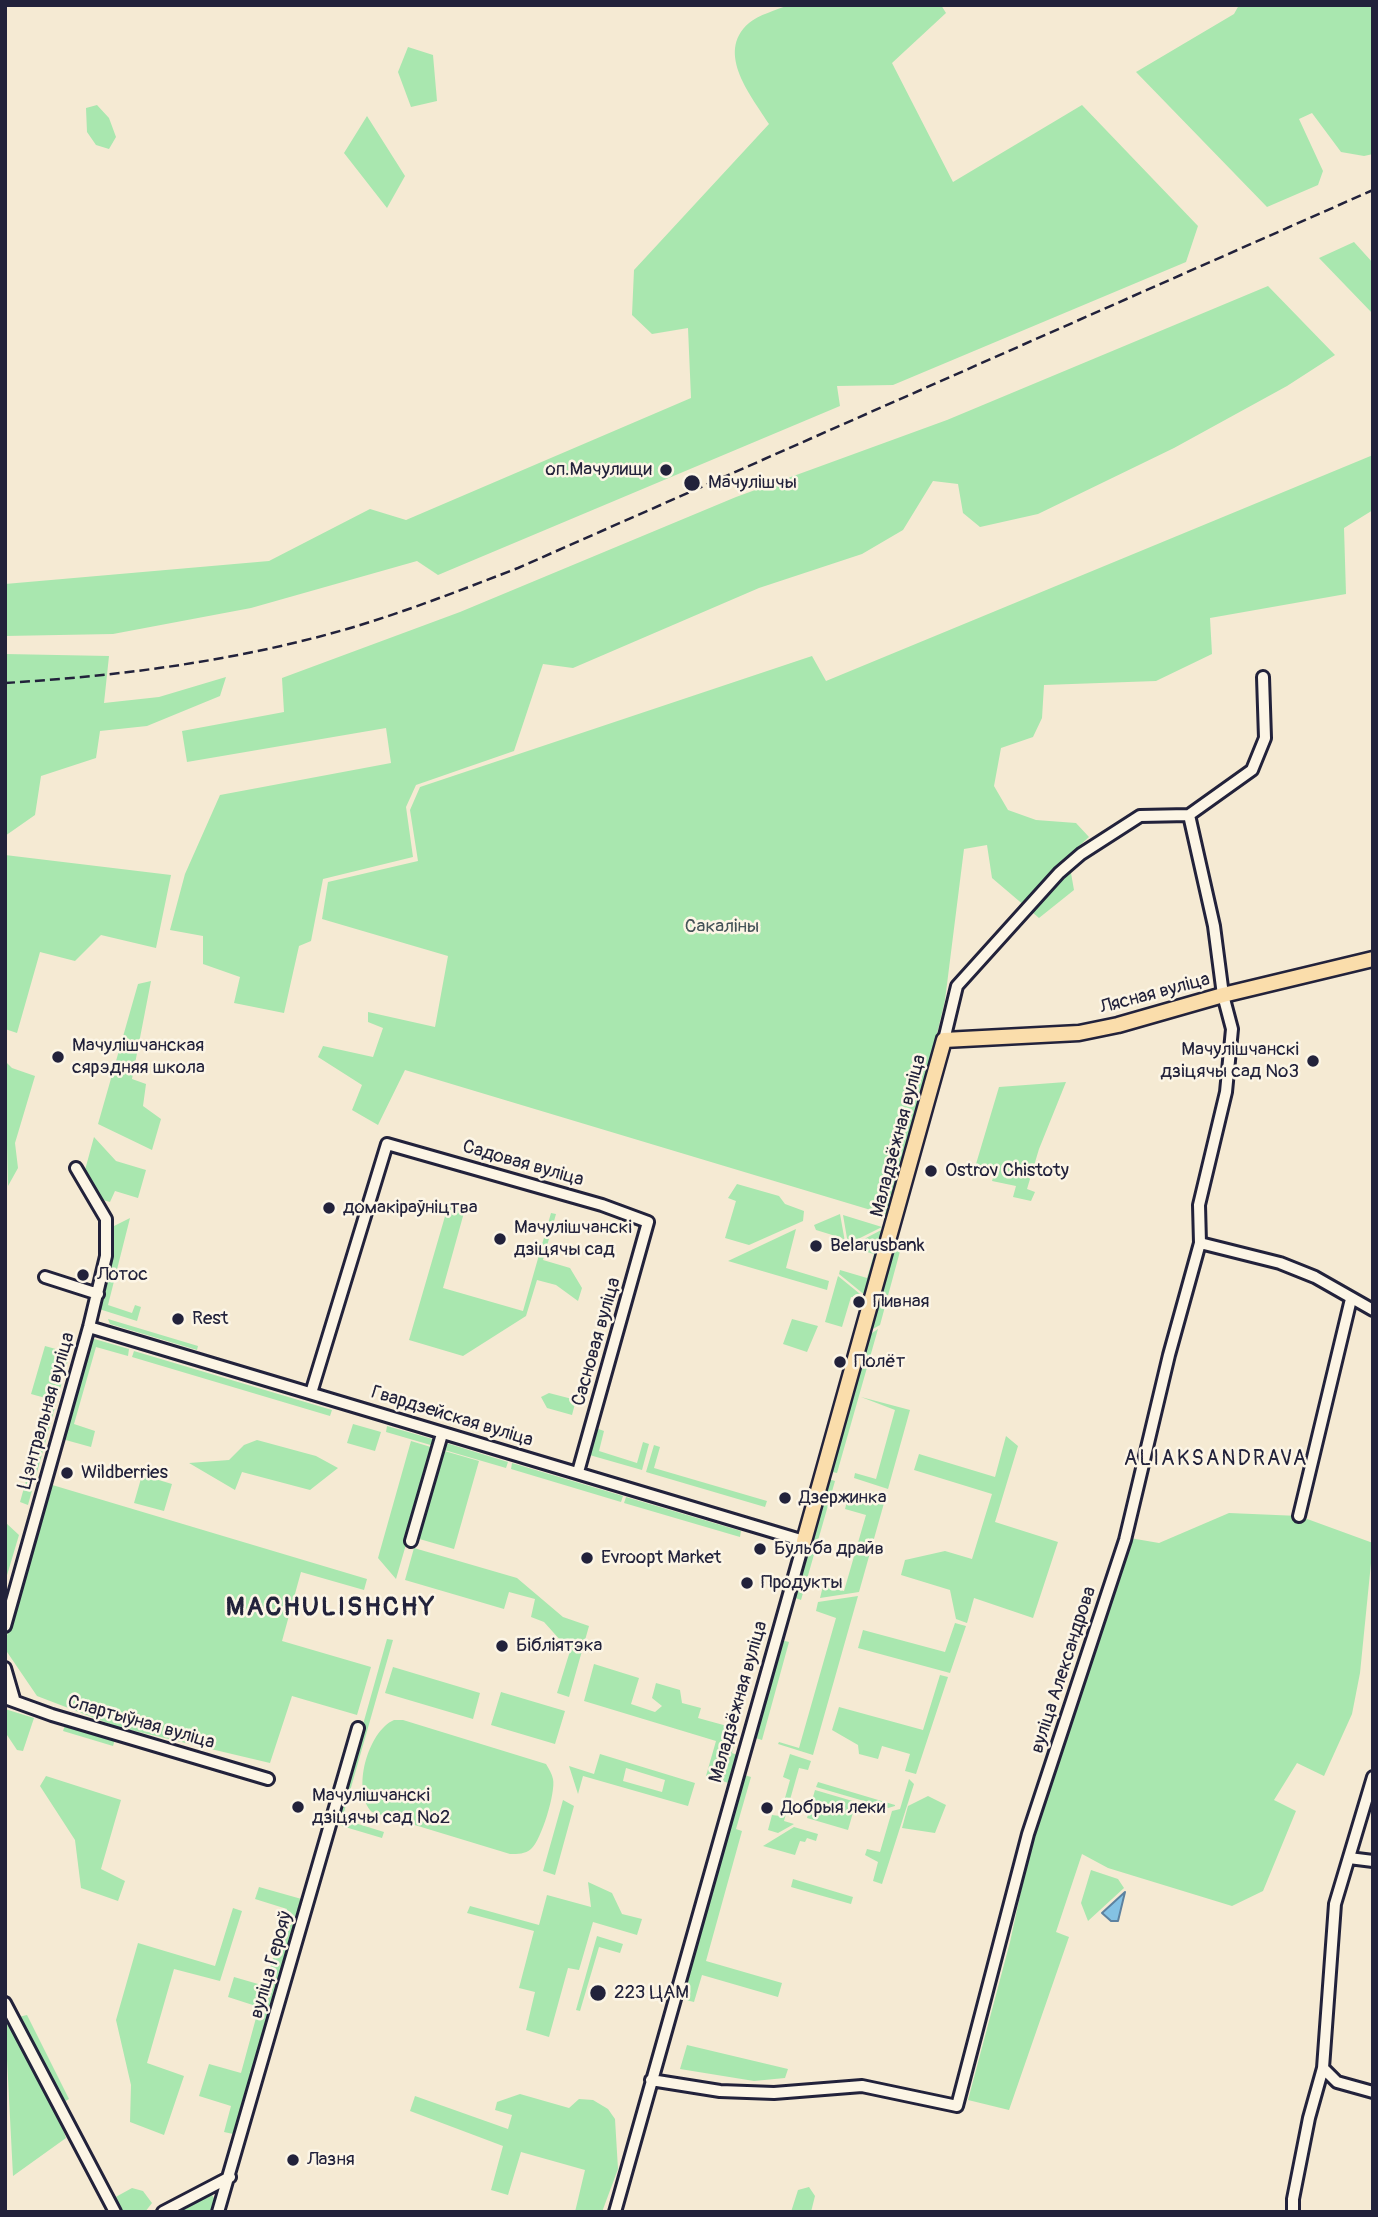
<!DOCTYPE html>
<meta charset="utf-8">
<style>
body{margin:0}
#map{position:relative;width:1378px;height:2217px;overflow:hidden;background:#f5ead3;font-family:Pangolin,sans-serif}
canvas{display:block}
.frame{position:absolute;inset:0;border:7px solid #22223b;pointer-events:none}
</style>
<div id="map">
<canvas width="1378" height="2217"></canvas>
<div class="frame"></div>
</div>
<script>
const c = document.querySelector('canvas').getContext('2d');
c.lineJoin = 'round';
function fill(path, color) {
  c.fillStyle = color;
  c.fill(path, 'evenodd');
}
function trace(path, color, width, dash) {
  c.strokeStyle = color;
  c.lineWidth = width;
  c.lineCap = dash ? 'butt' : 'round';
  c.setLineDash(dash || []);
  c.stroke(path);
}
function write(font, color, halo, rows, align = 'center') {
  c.font = font + ' Pangolin,sans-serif';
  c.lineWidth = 5;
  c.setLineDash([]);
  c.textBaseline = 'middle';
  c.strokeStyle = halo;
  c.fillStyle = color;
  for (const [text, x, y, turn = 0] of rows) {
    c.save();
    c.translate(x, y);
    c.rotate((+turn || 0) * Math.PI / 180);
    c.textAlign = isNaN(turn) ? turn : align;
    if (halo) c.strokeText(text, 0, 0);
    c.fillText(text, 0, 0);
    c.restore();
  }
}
const green = new Path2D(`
 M788,5H941L946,13L892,63L953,182L1082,105L1198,226L1186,262L893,385L837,386L840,406L438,575L417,561L251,608L113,634L5,636V584L269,561L370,509L406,520L691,398L688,328L652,334L632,315L634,270L769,124C753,98 714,53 749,23C758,15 777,10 788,5Z
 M1239,5H1373V154L1364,156L1341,152L1312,113L1299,119L1323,171L1318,185L1267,207L1136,72L1234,14Z
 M408,47L433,55L437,101L411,107L398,72Z
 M97,105L109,118L116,137L109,149L96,145L87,132L86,108Z
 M367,116L405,176L387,208L344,153Z
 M1354,242L1373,263V314L1319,258Z
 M1268,286L1335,355L1287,386L1174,448L1038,514L980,527L963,513L958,484L933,481L903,530L862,554L759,588L573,668L543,664L514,751L416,785L406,807L413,857L323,879L311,941L299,946L284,1013L234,1003L240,977L203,964V936L170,930L185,874L220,795L391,763L386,728L187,762L182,731L284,712L282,678L460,612L736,497L947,420Z
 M1373,455V510L1344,528L1346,594L1210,618L1212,654L1156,681L1044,685L1042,718L1033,737L1001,748L994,786L1008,810L1036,820L1076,823L1089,837L1068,856L1074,890L1039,918L992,878L987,845L964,849L945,1000L894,1217L405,1070L378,1125L352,1110L362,1085L318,1057L323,1046L373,1057L383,1028L368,1022V1012L435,1027L448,956L322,919L328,882L418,861L410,810L420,787L812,656L826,681Z
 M5,654L109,656L104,703L159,697L226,677L220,696L147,726L100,731L96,758L41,776L35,815L5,836Z
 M5,855L171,875L156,948L101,935L75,961L40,952L17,1033L5,1029Z
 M151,981L132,1079L146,1084L143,1106L161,1119L152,1150L98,1124L138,984Z
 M5,1061L12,1068L35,1076L15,1143L18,1168L8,1186Z
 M1066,1082L1039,1149L1027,1189L1035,1192L1031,1201L1013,1197L1016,1186L992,1181L995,1171L976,1164L999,1087Z
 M94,1137L116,1161L146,1170L138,1198L115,1191L110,1202L103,1200L85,1170Z
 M737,1184L779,1196L785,1204L804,1211L803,1221L749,1245L725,1238L736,1201L728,1198Z
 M448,1206L465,1209L443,1288L523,1311L551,1213L556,1214L543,1260L570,1268L582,1288L578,1301L556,1285L537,1280L526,1316L463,1356L409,1340Z
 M840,1214L845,1242L842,1238L816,1230L814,1225Z
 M843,1215L882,1227L848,1244Z
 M130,1218L108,1305L132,1313L135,1305L141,1307L137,1321L99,1309L111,1254L112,1227Z
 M885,1228L866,1296L839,1274L840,1270L867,1278L874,1254L849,1247Z
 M796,1229L786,1268L829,1281L827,1290L728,1261Z
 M893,1242L902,1244L880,1325L867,1332Z
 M838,1276L865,1298L864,1300L851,1297L842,1327L825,1322Z
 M108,1319L198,1346L197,1350L110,1324Z
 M792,1319L818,1326L807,1352L783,1344Z
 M878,1329L837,1473L828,1471L866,1337Z
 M91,1338L129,1349L128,1356L96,1347L74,1424L95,1431L91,1447L62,1439Z
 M140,1345L384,1417L383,1422L135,1348Z
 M45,1346L70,1353L28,1505L20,1502L49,1399L31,1394Z
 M134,1351L332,1410L330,1416L132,1357Z
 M549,1393L576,1400L572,1415L547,1408L541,1397Z
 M861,1397L910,1410L888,1489L854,1478L855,1473L876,1479L895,1410Z
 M353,1424L381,1432L375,1451L347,1443Z
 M387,1426L436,1440L434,1446L386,1432Z
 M593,1427L604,1431L599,1451L637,1463L643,1442L649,1444L642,1470L586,1454Z
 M1006,1436L1018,1446L995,1522L1058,1542L1033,1618L974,1598L967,1623L956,1619L950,1590L901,1575L905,1560L945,1551L972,1559L992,1494L914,1470L919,1454L995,1477Z
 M257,1440L316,1456L338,1468L310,1490L242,1472L235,1490L189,1463L229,1460L244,1445Z
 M411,1441L434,1448L396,1579L378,1558Z
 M443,1442L508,1462L506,1468L441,1449Z
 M654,1445L660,1447L654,1468L767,1501L765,1507L646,1472Z
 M441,1450L479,1461L454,1549L416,1538Z
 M512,1463L623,1496L621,1502L511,1469Z
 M142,1475L172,1484L164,1511L134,1503Z
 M825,1478L835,1481L801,1600L792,1597Z
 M49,1484L367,1579L364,1590L301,1572L282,1641L371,1667L357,1715L292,1696L270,1763L118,1727L37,1696L5,1649V1643Z
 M872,1492L886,1496L859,1592L820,1598L823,1586L844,1591L866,1515L845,1509L849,1494L869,1500Z
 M626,1497L741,1531L740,1537L624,1503Z
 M1229,1513L1299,1516L1373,1543L1360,1673L1352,1714L1324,1776L1297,1763L1274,1800L1296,1811L1263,1891L1232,1906L1108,1868L1082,1854L1056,1932L1069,1937L1009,2110L968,2100L1010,1942L1034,1831L1098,1646L1130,1538L1159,1543Z
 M5,1522L19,1535L5,1582Z
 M414,1548L517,1578L563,1617L589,1626L569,1697L557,1693L570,1651L544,1622L531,1617L535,1599L509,1592L504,1609L405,1580Z
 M858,1596L813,1755L778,1744L779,1742L799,1748L836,1618L816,1611L818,1602Z
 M955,1623L966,1626L950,1673L858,1648L863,1630L945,1652Z
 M387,1639L393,1640L342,1819L384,1832L382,1838L335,1824Z
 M781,1640L789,1642L762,1740L752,1737Z
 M594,1664L639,1678L631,1704L655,1712L662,1706L652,1698L656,1683L680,1690L682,1703L701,1708L698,1718L738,1729L732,1753L740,1756L732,1784L706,1776L716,1741L584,1701Z
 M393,1667L480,1693L473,1719L385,1693Z
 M940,1675L948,1677L916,1774L905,1771L910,1754L882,1746L878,1759L859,1754L858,1745L832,1730L839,1707L923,1730Z
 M501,1692L565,1711L555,1744L491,1725Z
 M5,1709L34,1718L23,1751L17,1750L5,1732Z
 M394,1720H403L546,1764C549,1769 552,1774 553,1779C556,1792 541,1841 531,1849C525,1854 518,1854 510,1854L372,1812C351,1791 368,1731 394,1720Z
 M66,1722L116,1736L113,1746L63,1731Z
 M600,1754L695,1783L688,1806L583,1776L578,1794L569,1766L594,1774ZM626,1768L665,1780L662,1792L623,1781Z
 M790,1754L811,1761L808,1770L799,1768L784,1821L794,1824L778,1833L768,1830L772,1815L780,1816L790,1780L783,1777Z
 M741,1774L751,1777L736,1829L742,1831L706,1961L782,1983L778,1997L702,1975L694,2002L678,1998Z
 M46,1776L121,1800L101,1869L125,1881L118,1901L81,1888L75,1840L40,1786Z
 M909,1779L914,1784L882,1884L873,1881L878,1862L865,1855L867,1849L880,1852L892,1811L900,1809Z
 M818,1782L895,1805V1806L888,1808L816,1787Z
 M815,1790L856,1802L848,1830L807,1818Z
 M928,1796L946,1805L935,1833L902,1828L908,1806Z
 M563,1800L574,1806L555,1875L543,1871Z
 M794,1827L818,1834L816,1841L807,1838L805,1842L800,1841L795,1855L763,1846Z
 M1091,1870L1118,1879L1124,1888L1088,1921L1081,1903Z
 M793,1879L853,1897L851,1904L791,1887Z
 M588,1882L612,1893L622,1914L642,1919L637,1935L593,1922L579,1970L568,1968L549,2037L526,2030L535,1992L519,1988L534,1931L467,1913L470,1906L539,1925L547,1895L591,1907Z
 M259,1887L305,1900L238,2135L224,2132L231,2106L199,2096L209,2064L241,2073L259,2007L228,1997L234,1977L265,1986L287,1909L255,1899Z
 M233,1908L242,1911L220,1981L174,1969L147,2063L184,2076L164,2135L130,2122L131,2085L116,2020L138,1943L215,1966Z
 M597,1936L623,1944L620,1953L599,1947L580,2011L576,2010Z
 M27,2015L69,2099L55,2107L66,2138L13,2176L5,2020Z
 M687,2045L788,2069L785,2078L754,2081L680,2069Z
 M520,2094L569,2108L579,2099L593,2100L608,2109L615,2119L618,2169L602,2212H575L585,2170L521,2152L508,2195L491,2190L503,2146L410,2111L415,2096L508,2129L512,2115L495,2110L497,2102Z
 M809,2187L815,2196L811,2212H791L798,2190Z
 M132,2188L143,2191L152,2203L145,2212H106L103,2204Z
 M211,2193L217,2204L215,2212H177Z`);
const water = new Path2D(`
 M1125,1892L1118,1921H1111L1102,1913Z`);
const minor = new Path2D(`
 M944,1040L957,986L1059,873L1081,854L1140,816L1189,815L1252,770L1265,738L1263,677
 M1200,1243L1280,1263L1315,1277L1373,1310
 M45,1277L98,1294
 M89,1327L804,1541L615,2212
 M311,1393L387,1144L602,1205L648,1222L578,1472
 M1299,1516L1351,1299
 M411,1541L442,1434
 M5,1626L89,1327L106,1256V1219L76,1168
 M5,1668L14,1699
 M5,1698L52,1715L268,1779
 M1373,1777L1335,1904L1323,2068L1337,2082L1373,2092
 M1349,1858L1373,1861
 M5,2003L115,2212
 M651,2080L720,2091L774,2093L862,2086L957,2106L1028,1834L1125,1540L1169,1355L1200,1243L1199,1205L1226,1092L1232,1029L1223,995L1214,926L1189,815
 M163,2212L230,2177
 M218,2212L358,1728
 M1293,2212V2199L1309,2118L1323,2068`);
const major = new Path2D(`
 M804,1541L944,1040L1079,1033L1118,1025L1223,995L1373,959`);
const rail = new Path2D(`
 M5,683C120,676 236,661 347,629C405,612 461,590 518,568L1373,190`);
const markers = [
 [666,470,7,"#22223b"],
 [692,483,9,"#22223b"],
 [58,1057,7,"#22223b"],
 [1313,1061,7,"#22223b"],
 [931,1171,7,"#22223b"],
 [329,1208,7,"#22223b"],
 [500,1239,7,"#22223b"],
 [816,1246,7,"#22223b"],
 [83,1275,7,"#22223b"],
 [859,1302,7,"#22223b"],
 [178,1319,7,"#22223b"],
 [840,1362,7,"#22223b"],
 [67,1473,7,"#22223b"],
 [785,1498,7,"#22223b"],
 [760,1549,7,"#22223b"],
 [587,1558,7,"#22223b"],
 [747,1583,7,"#22223b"],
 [502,1646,7,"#22223b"],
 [298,1807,7,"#22223b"],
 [767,1808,7,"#22223b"],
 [598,1993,9,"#22223b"],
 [293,2160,7,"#22223b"]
];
const poiNames = [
 ["оп.Мачулищи",652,470,"right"],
 ["Мачулішчы",708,483],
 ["Мачулішчанская",72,1046],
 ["сярэдняя школа",72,1068],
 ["Мачулішчанскі",1299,1050,"right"],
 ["дзіцячы сад №3",1299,1072,"right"],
 ["Ostrov Chistoty",945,1171],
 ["домакіраўніцтва",343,1208],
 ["Мачулішчанскі",514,1228],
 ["дзіцячы сад",514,1250],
 ["Belarusbank",830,1246],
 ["Лотос",97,1275],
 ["Пивная",873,1302],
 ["Rest",192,1319],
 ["Полёт",854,1362],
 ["Wildberries",81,1473],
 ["Дзержинка",799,1498],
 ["Бульба драйв",774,1549],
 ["Evroopt Market",601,1558],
 ["Продукты",761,1583],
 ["Бібліятэка",516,1646],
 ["Мачулішчанскі",312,1796],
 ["дзіцячы сад №2",312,1818],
 ["Добрыя леки",781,1808],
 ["223 ЦAM",614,1993],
 ["Лазня",307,2160]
];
const parkNames = [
 ["Сакаліны",722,927]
];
const streetNames = [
 ["Лясная вуліца",1155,994,-15],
 ["Маладзёжная вуліца",899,1136,-75],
 ["Садовая вуліца",523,1164,16],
 ["Сасновая вуліца",597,1342,-74],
 ["Цэнтральная вуліца",47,1411,-74],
 ["Гвардзейская вуліца",452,1417,17],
 ["вуліца Александрова",1064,1670,-72],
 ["Маладзёжная вуліца",739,1702,-74],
 ["Спартыўная вуліца",141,1723,16],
 ["вуліца Герояў",272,1965,-74]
];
const neighbourhoodNames = [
 ["ALIAKSANDRAVA",1216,1460]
];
const districtNames = [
 ["MACHULISHCHY",331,1608]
];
fill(green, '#a9e7af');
fill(water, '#84c2e4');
trace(water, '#5d82a0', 2);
trace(minor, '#22223b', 16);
trace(major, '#22223b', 19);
trace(minor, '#fcf5e5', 10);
trace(major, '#faddab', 14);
trace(rail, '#22223b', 2.5, [10, 5]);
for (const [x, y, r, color] of markers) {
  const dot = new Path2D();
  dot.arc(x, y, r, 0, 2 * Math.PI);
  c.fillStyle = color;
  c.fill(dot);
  trace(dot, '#fcf5e5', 2.5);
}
write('19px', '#22223b', '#fcf5e5', poiNames, 'left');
write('19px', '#445358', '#fcf5e5', parkNames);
write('19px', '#22223b', '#fcf5e5', streetNames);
c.letterSpacing = '2px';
write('21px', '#22223b', '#fcf5e5', neighbourhoodNames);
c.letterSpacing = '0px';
c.letterSpacing = '2px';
write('bold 26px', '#22223b', '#fcf5e5', districtNames);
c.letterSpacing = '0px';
</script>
